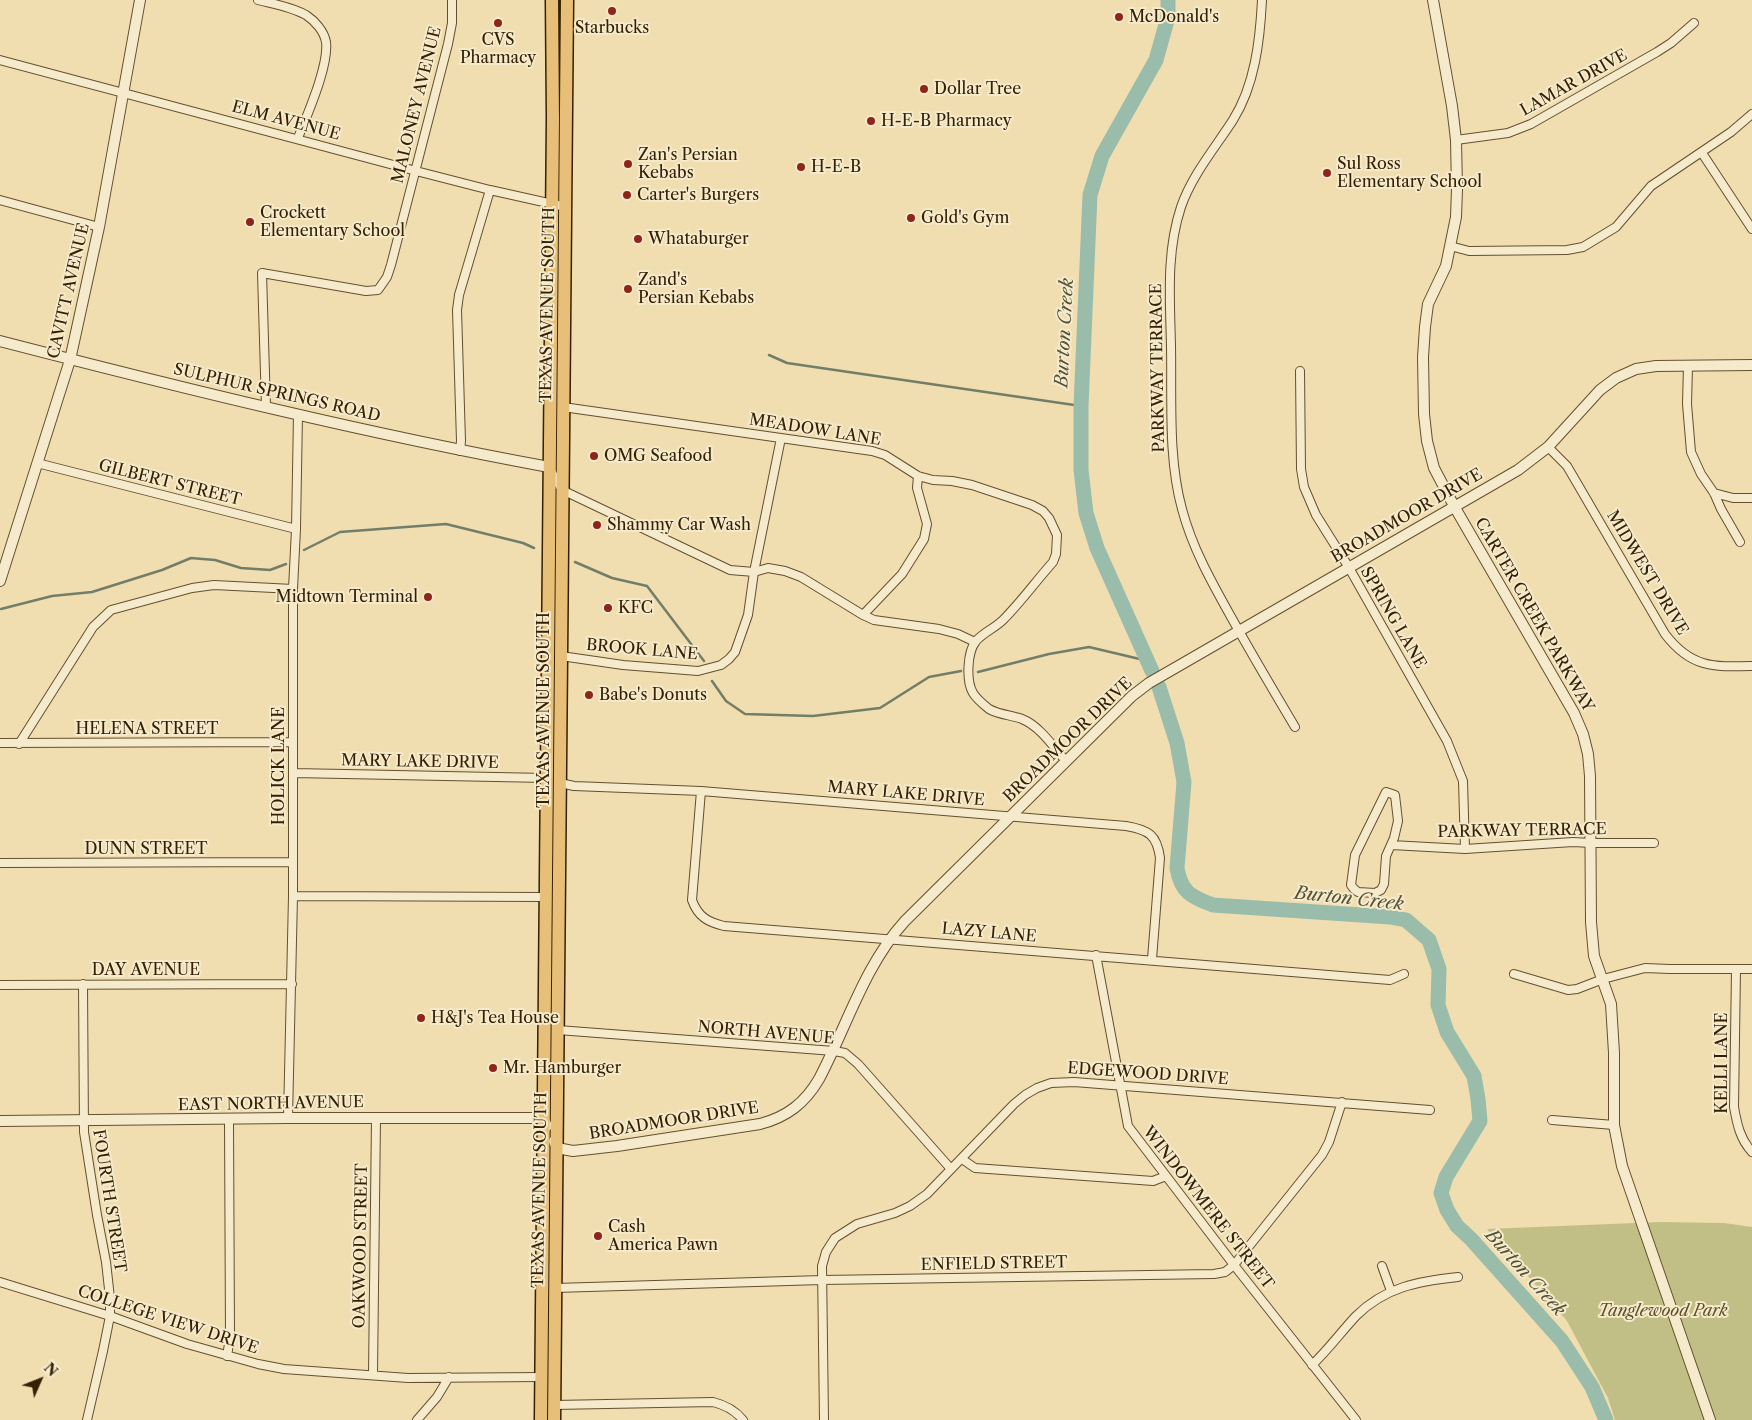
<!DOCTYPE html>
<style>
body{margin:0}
#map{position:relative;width:1752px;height:1420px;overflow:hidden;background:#f0deb1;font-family:"Libre Caslon Text",serif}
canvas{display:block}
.north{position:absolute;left:15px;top:1355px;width:50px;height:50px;-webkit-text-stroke:4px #f5eacc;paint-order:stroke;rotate:46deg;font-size:14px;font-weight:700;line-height:20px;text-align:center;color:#352102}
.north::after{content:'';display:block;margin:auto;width:18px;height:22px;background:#352102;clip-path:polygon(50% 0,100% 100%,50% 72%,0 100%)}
</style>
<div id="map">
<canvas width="1752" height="1420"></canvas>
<div class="north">N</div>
</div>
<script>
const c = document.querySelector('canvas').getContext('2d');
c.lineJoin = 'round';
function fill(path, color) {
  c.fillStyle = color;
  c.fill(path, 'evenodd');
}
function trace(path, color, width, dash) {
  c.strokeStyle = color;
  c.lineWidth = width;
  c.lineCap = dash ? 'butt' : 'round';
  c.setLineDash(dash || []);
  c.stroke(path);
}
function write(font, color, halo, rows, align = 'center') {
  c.font = font + ' "Libre Caslon Text",serif';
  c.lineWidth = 4;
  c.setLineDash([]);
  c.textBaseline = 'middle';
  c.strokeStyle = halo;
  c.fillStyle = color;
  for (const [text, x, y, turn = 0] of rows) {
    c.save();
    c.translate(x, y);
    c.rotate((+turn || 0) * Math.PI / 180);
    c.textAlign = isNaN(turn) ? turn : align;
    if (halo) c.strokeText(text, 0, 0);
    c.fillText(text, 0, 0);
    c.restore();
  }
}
const green = new Path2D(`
 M1660,1222L1724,1223L1752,1227V1420H1615L1608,1398L1567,1321L1487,1229Z`);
const stream = new Path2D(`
 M769,355L787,363L1081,406
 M304,550L340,532L446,524L523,543L534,548
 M575,562L612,578L647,586L704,661
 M1,609L52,596L92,592L162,570L191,558L215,560L241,568L270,570L286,564
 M978,672L1049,654L1089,647L1148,661
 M712,681L726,701L745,714L813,716L880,708L929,677L961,671`);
const river = new Path2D(`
 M1152,671L1097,548L1086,513L1081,470V406L1090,195L1102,156L1156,60L1168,17V0
 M1159,687L1177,743L1184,782L1177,868C1181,892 1191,897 1213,905L1390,917L1406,920L1429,940L1439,969L1438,1005L1447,1032L1474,1076L1478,1099L1480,1121L1446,1177L1441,1193L1447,1210L1457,1226L1471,1239L1562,1341L1592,1387L1606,1420`);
const minor = new Path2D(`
 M258,0C274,4 292,7 306,15C315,21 324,31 326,42C329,66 307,115 298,138
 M1262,0C1260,40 1255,85 1233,120C1215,148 1192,175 1181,207C1166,252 1170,299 1171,346C1172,398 1168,459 1182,509C1192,547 1211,581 1230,615C1251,653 1273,690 1295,727
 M0,60L416,171L490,190L566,207
 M1456,140L1508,133L1531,124L1657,52L1671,43L1694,23
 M1702,153L1752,229
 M0,200L99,227
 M1450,246L1469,251L1567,250L1583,247L1616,227L1651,186L1731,132L1752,114
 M1688,366L1687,404L1691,452L1701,474L1714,493L1721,509L1740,542
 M1300,371L1301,469L1304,487L1316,515L1348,566L1447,741L1463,781L1465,849
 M266,407L262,273L366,291L378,290L387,277L391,265L448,44L452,23V0
 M563,407L872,451L885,455L918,476L933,480L952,481L972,485L1032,505L1043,511L1049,518L1057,535L1056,554L1053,562C1036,581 1021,602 1003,620C995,628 984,632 976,641C967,652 966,681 973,693C976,698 984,705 989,709C1000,715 1011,715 1022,719C1040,726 1054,748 1066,761
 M1548,447L1567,466L1665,634C1691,668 1713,667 1752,666
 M460,451L461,441L457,310L459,295L490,190
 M37,463L296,529
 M551,471L562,490L730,570L754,572L768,568L785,571L801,577L863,615L874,620L939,629L958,634L975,642
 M1714,493L1733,498H1752
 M863,615L902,574L924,539L927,524L917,488L918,476
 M561,656L623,665L698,671L721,665L729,659L735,652L748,615L754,572L781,438
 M0,743L293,742
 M19,744L93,627L111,610L192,588L214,585L293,589
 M294,773L546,778
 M560,783L574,786L701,791L1126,826C1149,830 1157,835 1160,858L1152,959
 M701,791L692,900C698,917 708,922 724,926L1390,980L1404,974
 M1386,792L1395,795L1398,821L1394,838L1386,856L1384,884L1381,890L1375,893L1358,892L1354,889L1351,885L1355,855Z
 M1391,845L1465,849L1573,842L1591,843H1654
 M0,863L292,862
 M293,896L545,897
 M1096,955L1128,1126L1234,1265L1356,1420
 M1736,969L1734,1107C1737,1124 1740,1139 1752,1152
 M1514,974L1568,990L1577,989L1603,979L1645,968L1670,969H1752
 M83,984L84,1132L97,1215L106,1262L110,1298V1316L103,1351L87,1420
 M0,985L292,984
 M558,1030L834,1051L845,1053L858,1064L951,1169
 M288,1118L293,896V589L296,529L298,414
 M1552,1120L1614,1125
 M962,1159L975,1168L1153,1181L1166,1176
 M1382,1266L1391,1291
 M0,1282L110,1316L187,1344L258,1364L284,1369L408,1378L541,1377
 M555,1288L822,1280L1214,1274L1225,1272L1234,1265L1322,1155L1329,1142L1342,1102
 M227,1356L230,1338L229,1120
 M1312,1365C1328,1350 1341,1332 1356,1316C1385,1287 1419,1281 1458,1277
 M373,1374L376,1118
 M554,1405L713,1402C725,1405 735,1410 743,1420
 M417,1420L437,1397L449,1377
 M824,1420L822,1266L826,1252L835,1238L857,1224L895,1213L910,1206L927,1194L1014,1104L1025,1095L1037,1088L1051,1083L1074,1082L1430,1110`);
const tertiary = new Path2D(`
 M1433,0L1452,106L1456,140L1457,189L1456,217L1446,266L1428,304L1425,327L1423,357L1424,414L1427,441L1434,468L1454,506L1574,713L1583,734L1588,754L1590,776L1591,922L1594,956L1611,1004L1614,1053V1125L1622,1166L1710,1420
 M0,341C182,388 364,433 549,467
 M0,581L70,360L99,227L140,0
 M0,1121L288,1118H543L547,1126
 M554,1141L557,1148L573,1151L617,1146L760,1124C787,1117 805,1103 819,1079C847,1026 864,966 905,921L1132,696L1149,683L1518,470L1548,447L1600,390L1616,378L1636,369L1656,366L1752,365`);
const primary = new Path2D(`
 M541,1420L553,118L552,0
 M554,1420L567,0`);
const markers = [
 [612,11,5,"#8f2418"],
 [1119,17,5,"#8f2418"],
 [498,23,5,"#8f2418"],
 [924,89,5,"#8f2418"],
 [871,121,5,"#8f2418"],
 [628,164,5,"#8f2418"],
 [801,167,5,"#8f2418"],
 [1327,173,5,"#8f2418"],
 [627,195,5,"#8f2418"],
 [911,218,5,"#8f2418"],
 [250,222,5,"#8f2418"],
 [638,239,5,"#8f2418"],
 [628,289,5,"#8f2418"],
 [594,456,5,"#8f2418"],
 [597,525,5,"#8f2418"],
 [428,597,5,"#8f2418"],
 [608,608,5,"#8f2418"],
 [589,695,5,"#8f2418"],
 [421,1018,5,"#8f2418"],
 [493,1068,5,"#8f2418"],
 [598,1236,5,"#8f2418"]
];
const poiNames = [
 ["McDonald's",1129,17],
 ["Starbucks",612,28,"center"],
 ["CVS",498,40,"center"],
 ["Pharmacy",498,58,"center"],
 ["Dollar Tree",934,89],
 ["H-E-B Pharmacy",881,121],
 ["Zan's Persian",638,155],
 ["Kebabs",638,173],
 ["Sul Ross",1337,164],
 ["Elementary School",1337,182],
 ["H-E-B",811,167],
 ["Carter's Burgers",637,195],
 ["Crockett",260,213],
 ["Elementary School",260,231],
 ["Gold's Gym",921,218],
 ["Whataburger",648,239],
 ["Zand's",638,280],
 ["Persian Kebabs",638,298],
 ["OMG Seafood",604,456],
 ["Shammy Car Wash",607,525],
 ["Midtown Terminal",418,597,"right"],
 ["KFC",618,608],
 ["Babe's Donuts",599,695],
 ["H&J's Tea House",431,1018],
 ["Mr. Hamburger",503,1068],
 ["Cash",608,1227],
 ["America Pawn",608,1245]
];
const streetNames = [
 ["LAMAR DRIVE",1574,83,-29],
 ["MALONEY AVENUE",417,105,-76],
 ["ELM AVENUE",286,121,15],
 ["CAVITT AVENUE",69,291,-77],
 ["TEXAS AVENUE SOUTH",548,305,-89],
 ["PARKWAY TERRACE",1158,368,-91],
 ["SULPHUR SPRINGS ROAD",277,393,13],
 ["MEADOW LANE",815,430,9],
 ["GILBERT STREET",170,483,14],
 ["BROADMOOR DRIVE",1407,516,-30],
 ["MIDWEST DRIVE",1647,573,59],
 ["CARTER CREEK PARKWAY",1534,615,60],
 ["SPRING LANE",1393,618,60],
 ["BROOK LANE",642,650,5],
 ["TEXAS AVENUE SOUTH",544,710,-90],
 ["HELENA STREET",147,729],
 ["BROADMOOR DRIVE",1068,740,-44],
 ["MARY LAKE DRIVE",420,762,1],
 ["HOLICK LANE",279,766,-90],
 ["MARY LAKE DRIVE",906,794,5],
 ["PARKWAY TERRACE",1522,831,-1],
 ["DUNN STREET",146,849],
 ["LAZY LANE",989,933,5],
 ["DAY AVENUE",146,970],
 ["NORTH AVENUE",766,1033,5],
 ["KELLI LANE",1722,1063,-90],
 ["EDGEWOOD DRIVE",1148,1074,4],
 ["EAST NORTH AVENUE",271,1104,-1],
 ["BROADMOOR DRIVE",674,1121,-9],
 ["TEXAS AVENUE SOUTH",540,1190,-89],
 ["FOURTH STREET",109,1201,81],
 ["WINDOWMERE STREET",1208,1208,52],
 ["OAKWOOD STREET",361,1246,-89],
 ["ENFIELD STREET",994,1264,-1],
 ["COLLEGE VIEW DRIVE",168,1320,18]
];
const parkNames = [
 ["Tanglewood Park",1663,1311]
];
const waterNames = [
 ["Burton Creek",1065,333,-87],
 ["Burton Creek",1349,899,6],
 ["Burton Creek",1525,1273,48]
];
fill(green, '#c2bf86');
trace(stream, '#727e67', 2.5);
trace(river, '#9abcaa', 15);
trace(minor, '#64502e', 10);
trace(tertiary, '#64502e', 12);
trace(primary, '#352102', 15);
trace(minor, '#f5eacc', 8);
trace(tertiary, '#f5eacc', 10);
trace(primary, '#e8bf78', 12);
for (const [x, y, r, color] of markers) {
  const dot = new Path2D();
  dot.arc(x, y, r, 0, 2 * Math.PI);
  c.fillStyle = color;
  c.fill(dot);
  trace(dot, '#f5eacc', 2);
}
write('16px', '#352102', '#f5eacc', poiNames, 'left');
write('16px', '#352102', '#f5eacc', streetNames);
write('italic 16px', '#5f502a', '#f5eacc', parkNames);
write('italic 18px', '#535034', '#f5eacc', waterNames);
</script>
